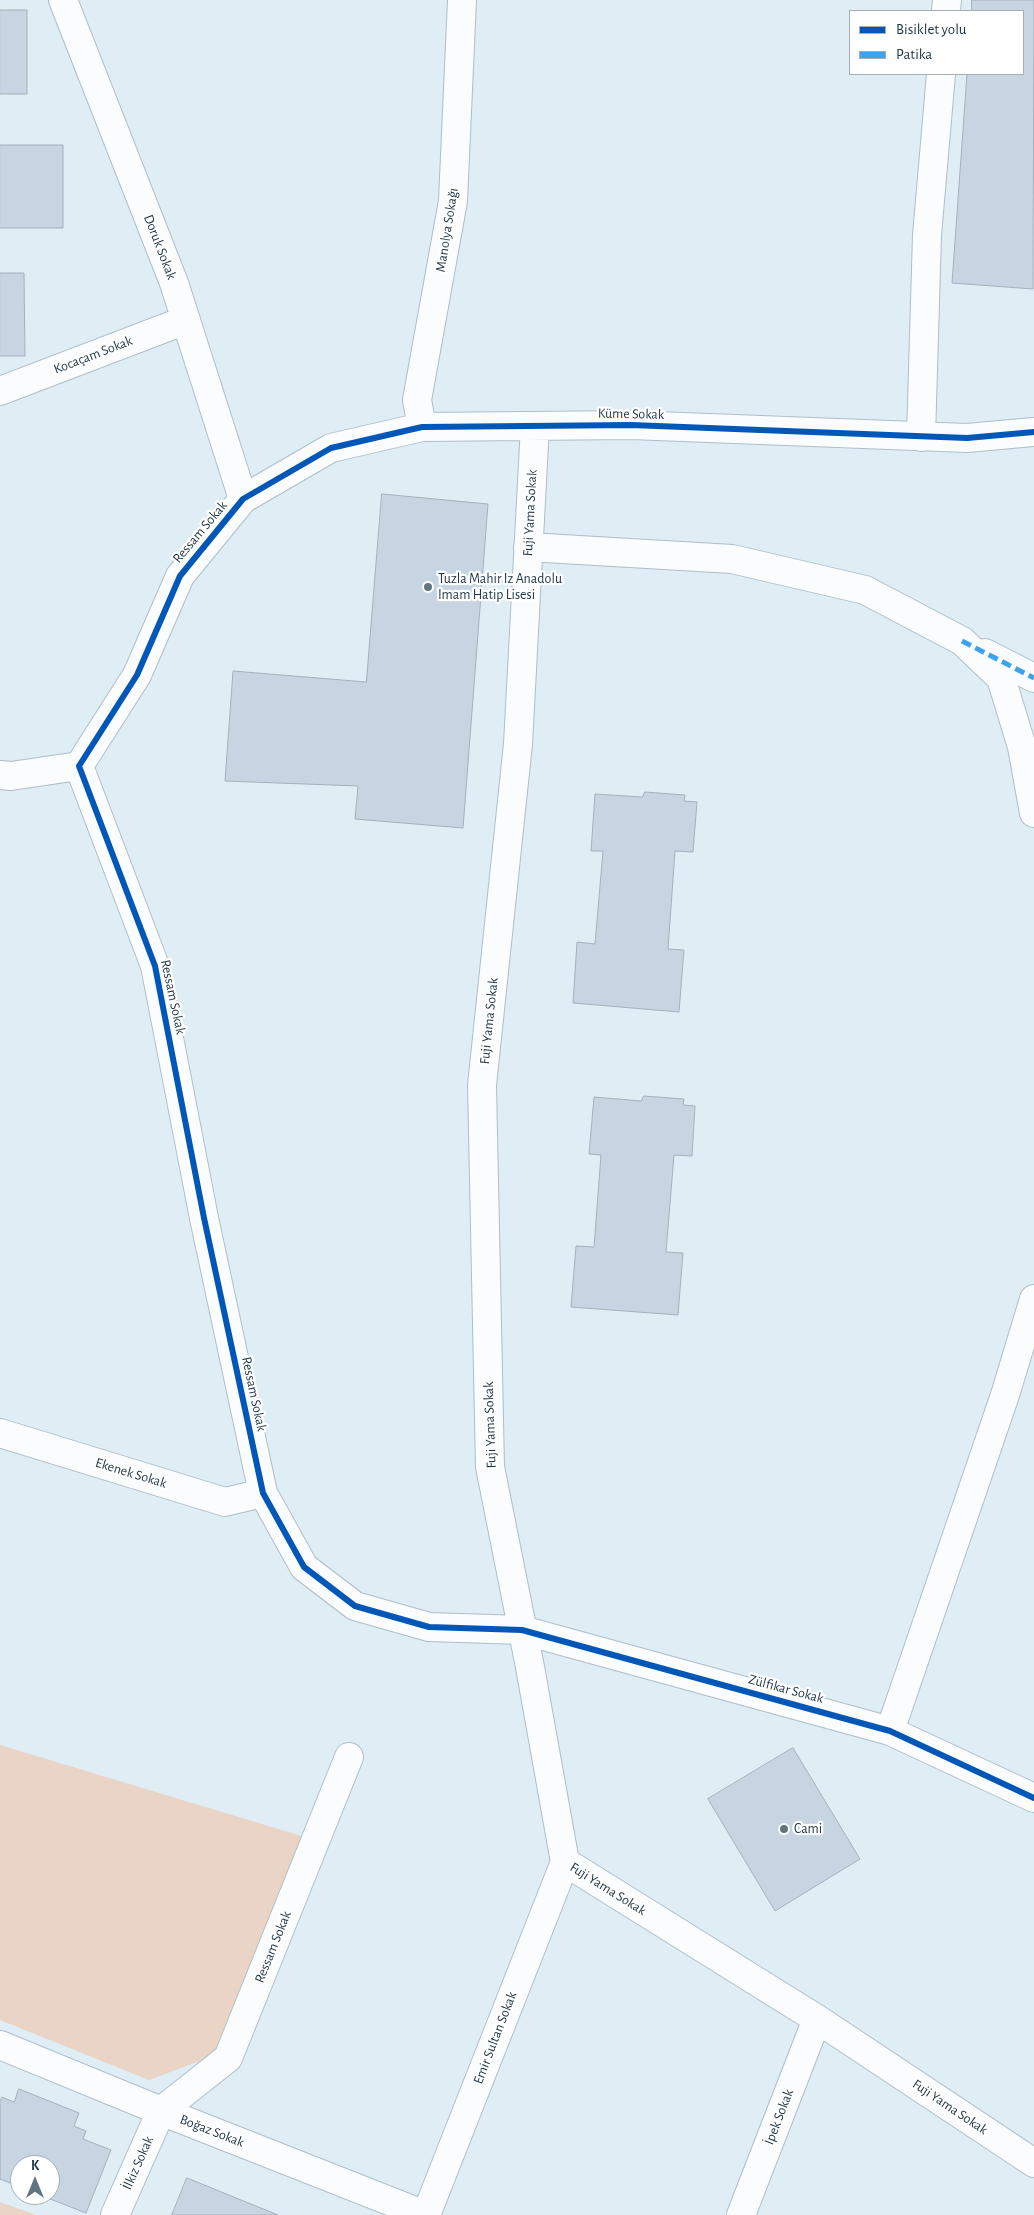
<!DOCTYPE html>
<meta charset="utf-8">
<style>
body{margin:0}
#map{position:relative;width:1034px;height:2215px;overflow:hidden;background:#dfedf5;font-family:"Alegreya Sans",sans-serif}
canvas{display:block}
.legend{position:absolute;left:849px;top:10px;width:175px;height:65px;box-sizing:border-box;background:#fff;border:1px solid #a5aeb4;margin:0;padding:6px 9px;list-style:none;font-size:15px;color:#1d3543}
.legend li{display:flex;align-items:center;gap:10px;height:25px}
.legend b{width:25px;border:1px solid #a5aeb4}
.north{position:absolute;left:10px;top:2155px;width:50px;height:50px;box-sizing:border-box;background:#fff;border:1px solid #a5aeb4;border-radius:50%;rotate:0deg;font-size:14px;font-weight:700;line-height:20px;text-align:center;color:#1d3543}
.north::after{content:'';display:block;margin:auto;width:18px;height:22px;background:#617581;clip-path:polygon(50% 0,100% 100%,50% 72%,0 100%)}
</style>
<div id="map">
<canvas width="1034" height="2215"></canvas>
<ul class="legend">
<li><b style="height:6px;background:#0057b8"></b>Bisiklet yolu</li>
<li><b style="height:6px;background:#3da3ec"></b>Patika</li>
</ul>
<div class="north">K</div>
</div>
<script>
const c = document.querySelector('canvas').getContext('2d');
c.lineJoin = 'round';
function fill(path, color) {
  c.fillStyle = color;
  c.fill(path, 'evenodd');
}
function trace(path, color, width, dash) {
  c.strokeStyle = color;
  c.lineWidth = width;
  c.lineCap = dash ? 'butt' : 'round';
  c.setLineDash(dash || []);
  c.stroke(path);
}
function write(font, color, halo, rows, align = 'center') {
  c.font = font + ' "Alegreya Sans",sans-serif';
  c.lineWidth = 4.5;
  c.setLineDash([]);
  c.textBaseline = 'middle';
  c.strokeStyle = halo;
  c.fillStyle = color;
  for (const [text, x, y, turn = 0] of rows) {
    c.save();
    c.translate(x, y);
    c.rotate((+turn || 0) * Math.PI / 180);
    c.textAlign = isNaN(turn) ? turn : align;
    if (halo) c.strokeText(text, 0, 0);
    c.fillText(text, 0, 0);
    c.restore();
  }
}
const green = new Path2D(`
 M0,1745L305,1837L221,2053L149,2080L0,2020Z
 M0,2202L36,2215H0Z`);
const building = new Path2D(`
 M972,0H1034L1033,289L952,283L967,74H1023V11H972Z
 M0,10H27V94H0Z
 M0,145H63V228H0Z
 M0,273H24L25,356H0Z
 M382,494L488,504L463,828L355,819L358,786L225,781L233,671L366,682Z
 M645,792L685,795L684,801L697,802L693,852L675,851L668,949L684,950L679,1012L573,1003L577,942L595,944L603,851H591L595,794L642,797Z
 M644,1096L684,1099L683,1105L695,1106L692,1156L674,1155L666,1252L683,1253L678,1315L571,1307L576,1246L594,1247L601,1155L589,1154L594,1097L641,1101Z
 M793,1748L860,1859L775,1911L708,1799Z
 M19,2089L79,2113L74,2126L86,2131L83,2139L111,2150L86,2213L40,2195H50V2165H20V2187L0,2179V2101L2,2097L14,2102Z
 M187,2178L278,2215H172Z`);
const minor = new Path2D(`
 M63,0L174,283L243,499
 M946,11L947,0
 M0,391L186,320
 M535,426L518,744L482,1085L490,1467L530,1667L565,1862L817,2019L1034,2163
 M422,427L417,400L453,201L462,0
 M1034,432L967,438L631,425L422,427L331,448L243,499L180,576L137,675L79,766L155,966L204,1218L263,1493L304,1567L355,1606L429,1627L522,1630L890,1731L1034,1798
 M921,437L927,235L941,74
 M528,547L732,559L865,590L962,641L1001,678L1022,747L1034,813
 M985,653L1034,678
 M0,775L11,776L79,766
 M0,1433L225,1502L263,1493
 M890,1731L1005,1395L1034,1299
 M0,2045L161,2111L425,2215
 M115,2215L161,2111L228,2058L349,1757
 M426,2215L565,1862
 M741,2215L817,2019`);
const quiet = new Path2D(`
 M962,641L1034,678`);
const cycleway = new Path2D(`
 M1034,432L967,438L631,425L422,427L331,448L243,499L180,576L137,675L79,766L155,966L204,1218L263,1493L304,1567L355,1606L429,1627L522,1630L890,1731L1034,1798`);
const markers = [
 [428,587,5,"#617581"],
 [784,1829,5,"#617581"]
];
const streetNames = [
 ["Manolya Sokağı",447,230,-81],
 ["Doruk Sokak",160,247,69],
 ["Kocaçam Sokak",93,355,-21],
 ["Küme Sokak",631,414,1],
 ["Fuji Yama Sokak",530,513,-87],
 ["Ressam Sokak",200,532,-50],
 ["Ressam Sokak",173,997,78],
 ["Fuji Yama Sokak",489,1021,-84],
 ["Ressam Sokak",254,1394,78],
 ["Fuji Yama Sokak",490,1425,-92],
 ["Ekenek Sokak",131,1473,17],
 ["Zülfikar Sokak",786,1689,15],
 ["Fuji Yama Sokak",608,1889,32],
 ["Ressam Sokak",273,1947,-68],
 ["Emir Sultan Sokak",495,2038,-69],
 ["Fuji Yama Sokak",950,2107,34],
 ["İpek Sokak",779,2117,-69],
 ["Boğaz Sokak",212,2131,21],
 ["İlkiz Sokak",138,2163,-66]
];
const poiNames = [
 ["Tuzla Mahir Iz Anadolu",438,579],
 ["Imam Hatip Lisesi",438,595],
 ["Cami",794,1829]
];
fill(green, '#e9d4c6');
fill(building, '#c7d5e2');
trace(building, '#a4b1bd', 1);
trace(minor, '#adbfc9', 30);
trace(minor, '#fafcfe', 28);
trace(quiet, '#3da3ec', 5, [10, 5]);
trace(cycleway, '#0057b8', 6);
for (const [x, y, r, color] of markers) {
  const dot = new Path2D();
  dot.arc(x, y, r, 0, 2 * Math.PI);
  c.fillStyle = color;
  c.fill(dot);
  trace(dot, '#fff', 2);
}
write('14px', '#1d3543', '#fff', streetNames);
write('14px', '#1d3543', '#fff', poiNames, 'left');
</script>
